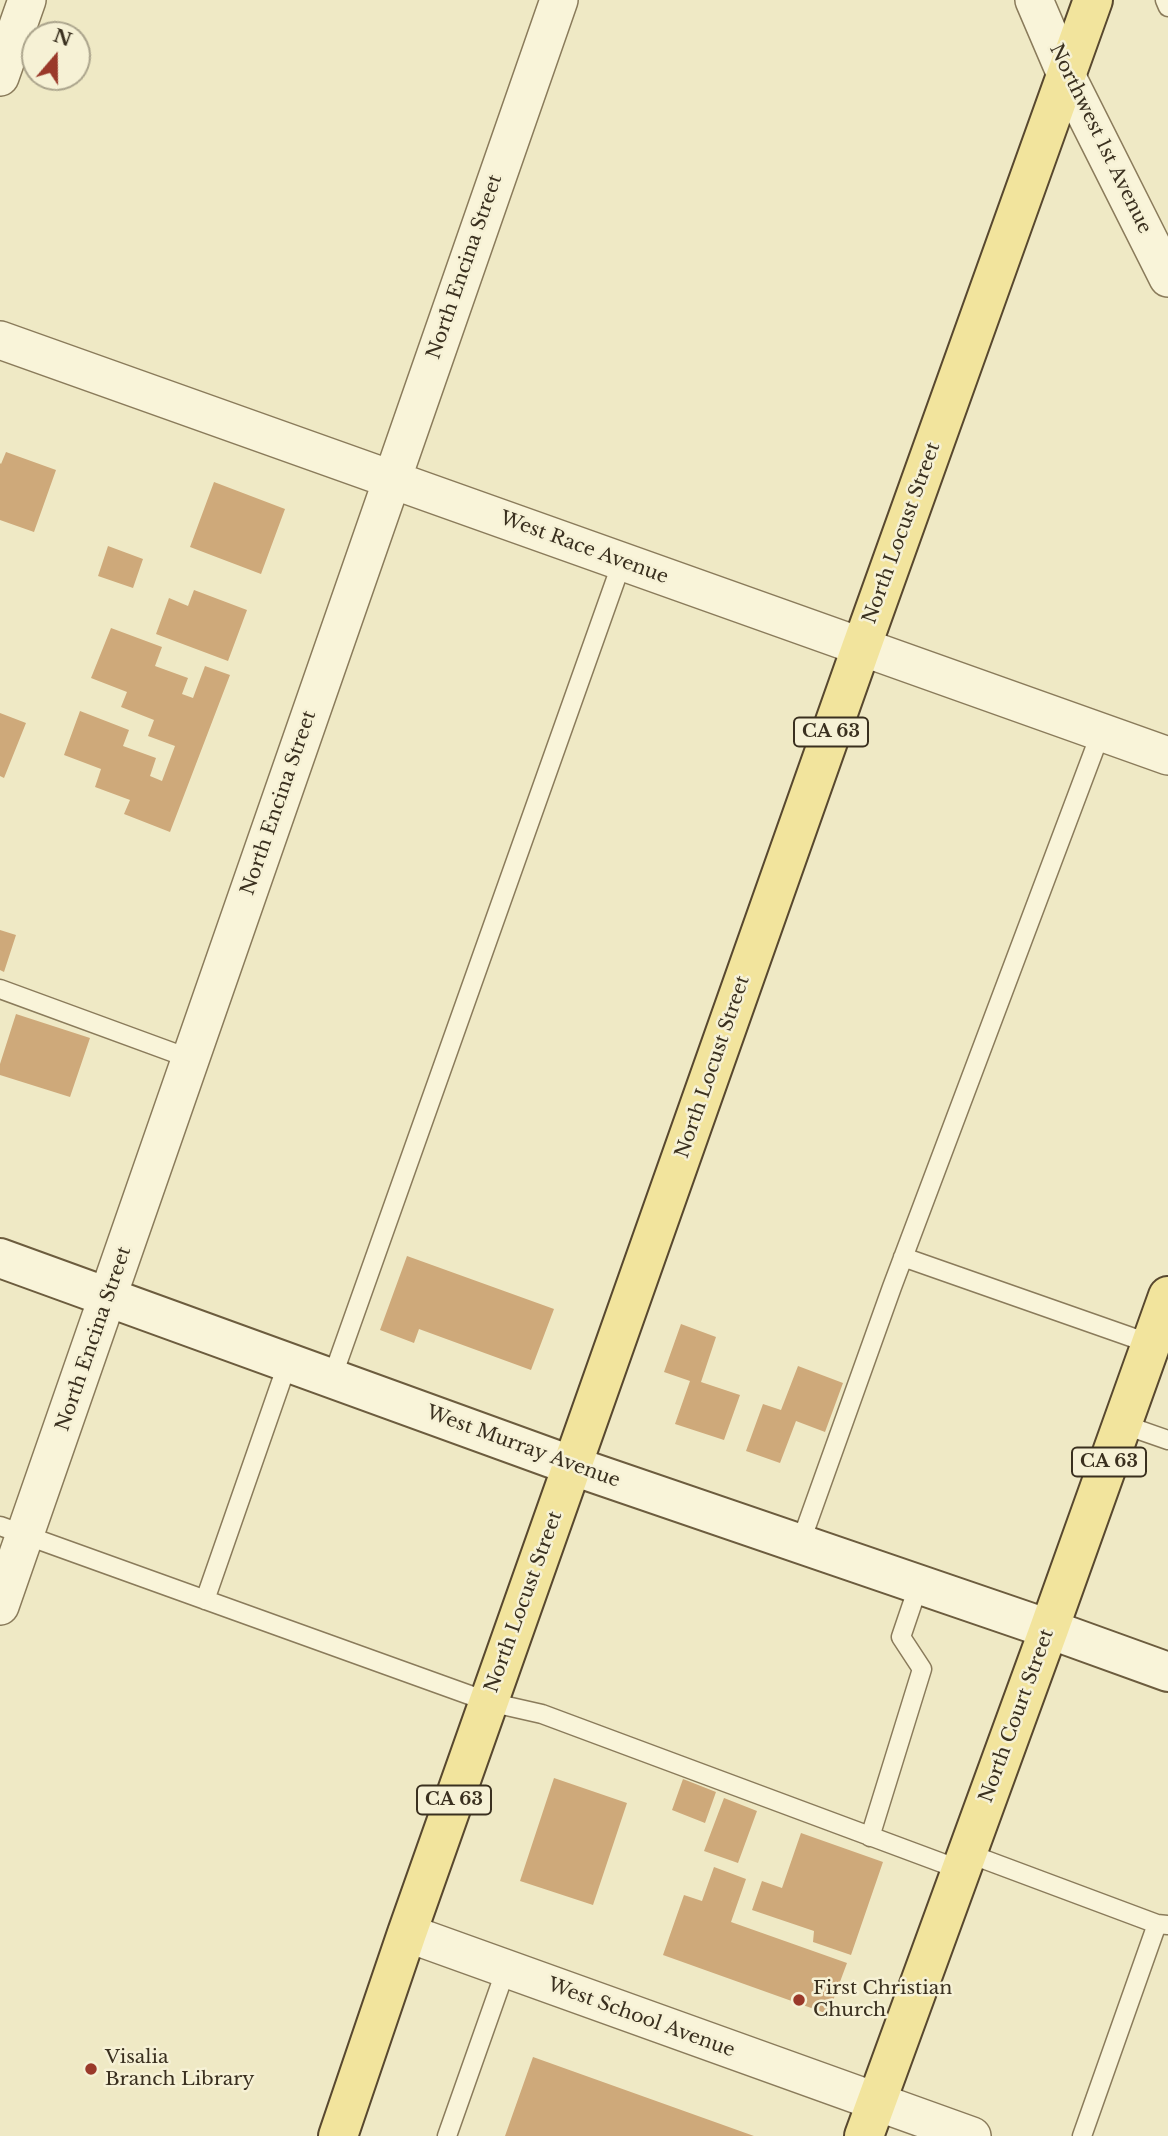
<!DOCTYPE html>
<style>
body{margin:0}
#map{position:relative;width:1168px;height:2136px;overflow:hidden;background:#efe9c5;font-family:"Libre Baskerville",serif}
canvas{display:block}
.north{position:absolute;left:21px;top:21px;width:70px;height:70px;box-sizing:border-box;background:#f6f1d5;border:2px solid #aba48c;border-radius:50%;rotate:20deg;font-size:19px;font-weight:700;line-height:28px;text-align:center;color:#3a301f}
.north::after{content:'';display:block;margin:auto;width:24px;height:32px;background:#9a392a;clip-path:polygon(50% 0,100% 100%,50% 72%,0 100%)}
</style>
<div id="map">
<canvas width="1168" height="2136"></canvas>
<div class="north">N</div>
</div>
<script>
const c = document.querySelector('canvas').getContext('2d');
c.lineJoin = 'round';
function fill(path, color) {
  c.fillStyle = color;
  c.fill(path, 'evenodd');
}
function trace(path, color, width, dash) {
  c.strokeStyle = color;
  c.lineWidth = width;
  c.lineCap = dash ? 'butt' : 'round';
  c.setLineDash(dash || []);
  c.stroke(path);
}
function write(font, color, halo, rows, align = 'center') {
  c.font = font + ' "Libre Baskerville",serif';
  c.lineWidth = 5;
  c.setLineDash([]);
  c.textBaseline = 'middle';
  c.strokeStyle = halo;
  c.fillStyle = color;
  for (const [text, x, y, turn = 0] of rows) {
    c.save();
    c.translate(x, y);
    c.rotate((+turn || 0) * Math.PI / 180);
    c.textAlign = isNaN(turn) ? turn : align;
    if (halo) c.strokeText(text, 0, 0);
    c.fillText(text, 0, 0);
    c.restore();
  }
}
const building = new Path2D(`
 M6,452L56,470L34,532L0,520V463L1,464Z
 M214,482L285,509L261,574L190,547Z
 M108,546L143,559L133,588L98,576Z
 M194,590L247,610L228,661L156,634L169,598L188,606Z
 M111,628L162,647L155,666L188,678L182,694L193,698L205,666L230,675L170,832L124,814L130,800L95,787L101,769L64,755L80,711L129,730L123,746L156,758L150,776L162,781L175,746L148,736L154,720L121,707L127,692L91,678Z
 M0,713L26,723L4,778L0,776Z
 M0,930L16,935L4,972L0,970Z
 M16,1014L90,1038L70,1097L0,1075V1064Z
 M407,1256L554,1309L531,1370L419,1329L414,1343L380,1330Z
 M681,1324L716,1337L701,1382L740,1395L724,1440L675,1424L690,1381L664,1372Z
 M798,1366L843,1383L825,1432L796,1421L780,1463L746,1451L763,1404L781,1410Z
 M554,1778L627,1803L593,1905L520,1881Z
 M683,1779L716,1792L705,1823L672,1810Z
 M724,1798L757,1811L738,1863L704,1851Z
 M801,1833L883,1862L851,1955L813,1942L814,1931L752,1910L762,1881L782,1888Z
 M714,1867L746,1879L731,1922L847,1963L828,2014L663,1955L684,1895L702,1901Z
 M533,2057L754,2136H505Z`);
const lane = new Path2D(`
 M1165,0L1168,7
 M0,989L191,1059
 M903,1257L1151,1344
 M332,1378L622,562
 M1122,1424L1168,1440
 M0,1526L489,1702L542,1714L961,1870
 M800,1544L892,1287L1101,732
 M205,1600L288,1362
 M870,1837L922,1669L901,1637L919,1584
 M967,1853L1157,1924L1168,1925
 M447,2136L506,1969
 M1082,2136L1157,1924`);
const street = new Path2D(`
 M1034,0L1067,77L1168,278
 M0,77L27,0
 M0,340L1168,756
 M0,1606C189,1072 371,535 559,0
 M407,1933L972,2136`);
const secondary = new Path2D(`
 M0,1258L573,1466L1049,1629L1168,1672`);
const primary = new Path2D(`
 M338,2136L407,1933L861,648L1093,0
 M864,2136L1049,1629L1168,1296`);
const markers = [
 [799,2000,7,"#9a392a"],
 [91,2069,7,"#9a392a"]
];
const shields = [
 [831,732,74],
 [1109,1462,74],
 [454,1800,74]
];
const shieldNames = [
 ["CA 63",831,732],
 ["CA 63",1109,1462],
 ["CA 63",454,1800]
];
const streetNames = [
 ["Northwest 1st Avenue",1100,139,64],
 ["North Encina Street",465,267,-71],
 ["North Locust Street",902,533,-70],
 ["West Race Avenue",584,548,20],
 ["North Encina Street",279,803,-71],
 ["North Locust Street",713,1067,-71],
 ["North Encina Street",94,1339,-71],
 ["West Murray Avenue",523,1447,20],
 ["North Locust Street",524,1602,-70],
 ["North Court Street",1017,1716,-70],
 ["West School Avenue",641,2018,20]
];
const poiNames = [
 ["First Christian",813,1989],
 ["Church",813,2011],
 ["Visalia",105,2058],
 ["Branch Library",105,2080]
];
fill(building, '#cea97a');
trace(lane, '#8a7b5b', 21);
trace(street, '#8a7b5b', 40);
trace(secondary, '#6c5c3e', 42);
trace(primary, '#58482f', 42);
trace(lane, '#f9f4d9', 18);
trace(street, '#f9f4d9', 37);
trace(secondary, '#f9f4d9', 38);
trace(primary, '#f2e49d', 38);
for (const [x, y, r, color] of markers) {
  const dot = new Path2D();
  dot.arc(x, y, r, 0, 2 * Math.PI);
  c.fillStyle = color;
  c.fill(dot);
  trace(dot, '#f6f1d5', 2.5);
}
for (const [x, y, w] of shields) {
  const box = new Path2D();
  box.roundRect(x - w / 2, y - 14.5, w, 29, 5);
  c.fillStyle = '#f6f1d5';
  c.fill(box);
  trace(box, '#3a301f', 2);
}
write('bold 18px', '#3a301f', null, shieldNames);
write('19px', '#3a301f', '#f6f1d5', streetNames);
write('19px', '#3a301f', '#f6f1d5', poiNames, 'left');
</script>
